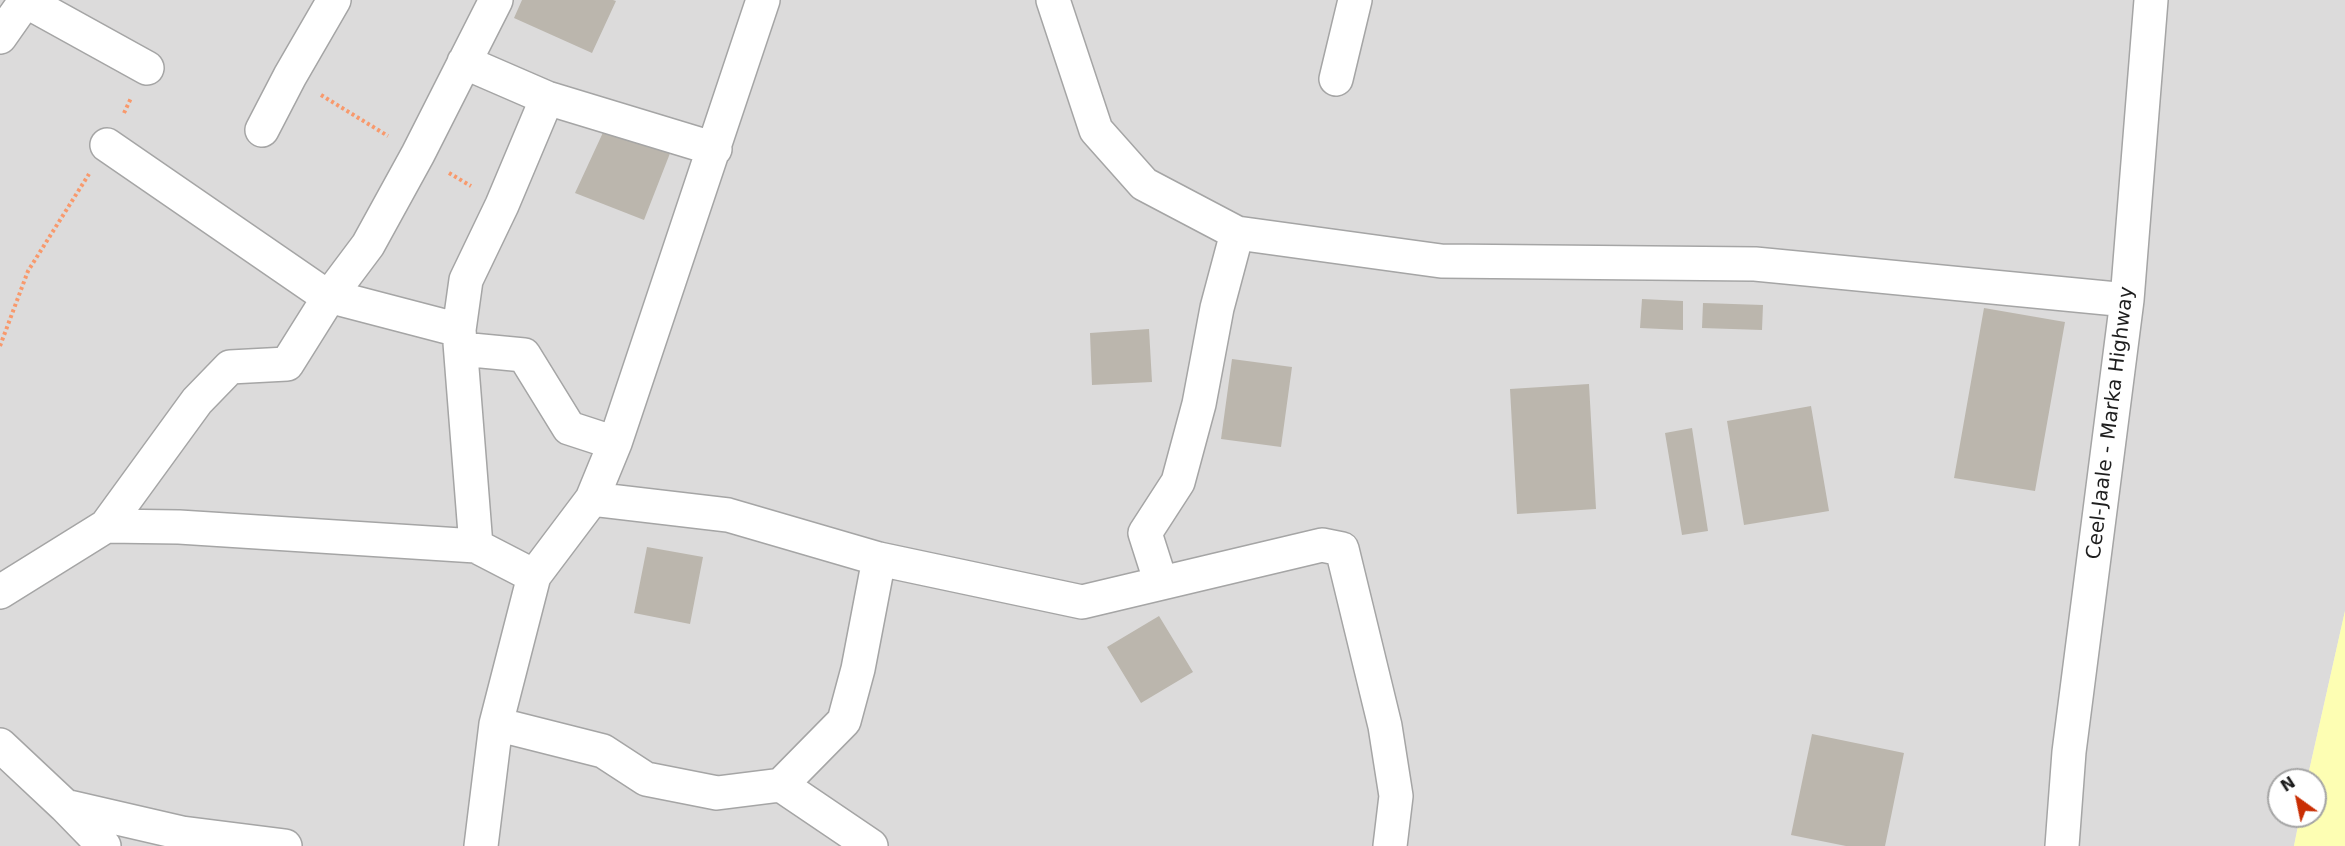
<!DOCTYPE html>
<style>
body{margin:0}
#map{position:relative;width:2345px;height:846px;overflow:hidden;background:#efede4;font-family:"DejaVu Sans",sans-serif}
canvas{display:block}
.north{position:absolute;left:2267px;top:768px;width:60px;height:60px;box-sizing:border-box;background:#fff;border:2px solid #a5a5a5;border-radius:50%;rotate:327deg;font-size:16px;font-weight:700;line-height:24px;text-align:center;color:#1e1e1e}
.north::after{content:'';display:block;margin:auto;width:21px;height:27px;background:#c92e03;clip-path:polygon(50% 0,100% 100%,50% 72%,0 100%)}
</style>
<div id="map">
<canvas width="2345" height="846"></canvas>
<div class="north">N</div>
</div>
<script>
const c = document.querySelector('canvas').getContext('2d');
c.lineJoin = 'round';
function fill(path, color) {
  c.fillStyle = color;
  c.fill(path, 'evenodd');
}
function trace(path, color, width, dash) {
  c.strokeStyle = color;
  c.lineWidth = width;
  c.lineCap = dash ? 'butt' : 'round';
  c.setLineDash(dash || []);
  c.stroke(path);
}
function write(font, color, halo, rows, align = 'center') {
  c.font = font + ' "DejaVu Sans",sans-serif';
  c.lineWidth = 5;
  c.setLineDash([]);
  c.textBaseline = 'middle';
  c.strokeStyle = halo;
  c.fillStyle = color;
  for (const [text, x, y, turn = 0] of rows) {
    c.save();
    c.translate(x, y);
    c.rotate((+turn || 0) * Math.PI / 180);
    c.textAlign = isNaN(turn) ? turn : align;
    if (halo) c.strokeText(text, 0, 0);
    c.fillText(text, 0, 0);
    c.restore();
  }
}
const residential = new Path2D(`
 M0,0H2345V611L2307,780H2279V816H2300L2294,846H0Z`);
const sand = new Path2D(`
 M2345,611V846H2294L2300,816H2315V780H2307Z`);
const building = new Path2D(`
 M522,0H613L616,1L592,53L514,18Z
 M606,126L674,143L644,220L575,193Z
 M1642,299L1683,301V330L1640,328Z
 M1703,303L1763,305L1762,330L1702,328Z
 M1984,308L2065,322L2035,491L1954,478Z
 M1149,329L1152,382L1092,385L1090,333Z
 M1232,359L1292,367L1281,447L1221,439Z
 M1589,384L1596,509L1517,514L1510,389Z
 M1811,406L1829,511L1744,525L1727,421Z
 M1692,428L1708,531L1682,535L1665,433Z
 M647,547L703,557L690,624L634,613Z
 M1159,616L1193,672L1141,703L1107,647Z
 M1812,734L1904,753L1885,846H1846L1791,835Z`);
const path = new Path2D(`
 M321,95L388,136
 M124,113L131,98
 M449,173L471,186
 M0,346L28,271L89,174`);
const minor = new Path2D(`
 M24,0L147,68
 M1053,0L1096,130L1144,184L1237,233L1441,261L1755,264L2127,300
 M0,37L26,0
 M464,62L547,98L715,149
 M1336,79L1355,0
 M262,130L290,76L334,0
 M107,145L325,295L459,330
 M461,349L524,355L569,428L615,443
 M592,499L728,515L879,559L1082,602L1322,545L1342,549L1385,726L1396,796L1390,846
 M106,526L179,527L476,546L534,576
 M476,546L459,330L466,280L502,205L547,98
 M1161,583L1145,533L1178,482L1199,404L1217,308L1237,233
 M0,592L106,526L197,401L230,367L287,364L329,297L368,245L418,154L496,0
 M496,724L603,751L646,779L717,793L781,785L844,721L858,669L879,559
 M0,745L65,806L104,846
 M781,785L871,846
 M65,806L182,833L285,846
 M481,846L496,724L534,576L592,499L615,443L763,0
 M2062,846L2069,752L2127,300L2151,0`);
const streetNames = [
 ["Ceel-Jaale - Marka Highway",2111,423,-83]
];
fill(residential, '#dcdbdb');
fill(sand, '#fdfeb3');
fill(building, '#bbb6ad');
trace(minor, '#a5a5a5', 36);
trace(path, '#f8996c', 4, [3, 3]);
trace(minor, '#fff', 33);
write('20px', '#1e1e1e', '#fff', streetNames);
</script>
